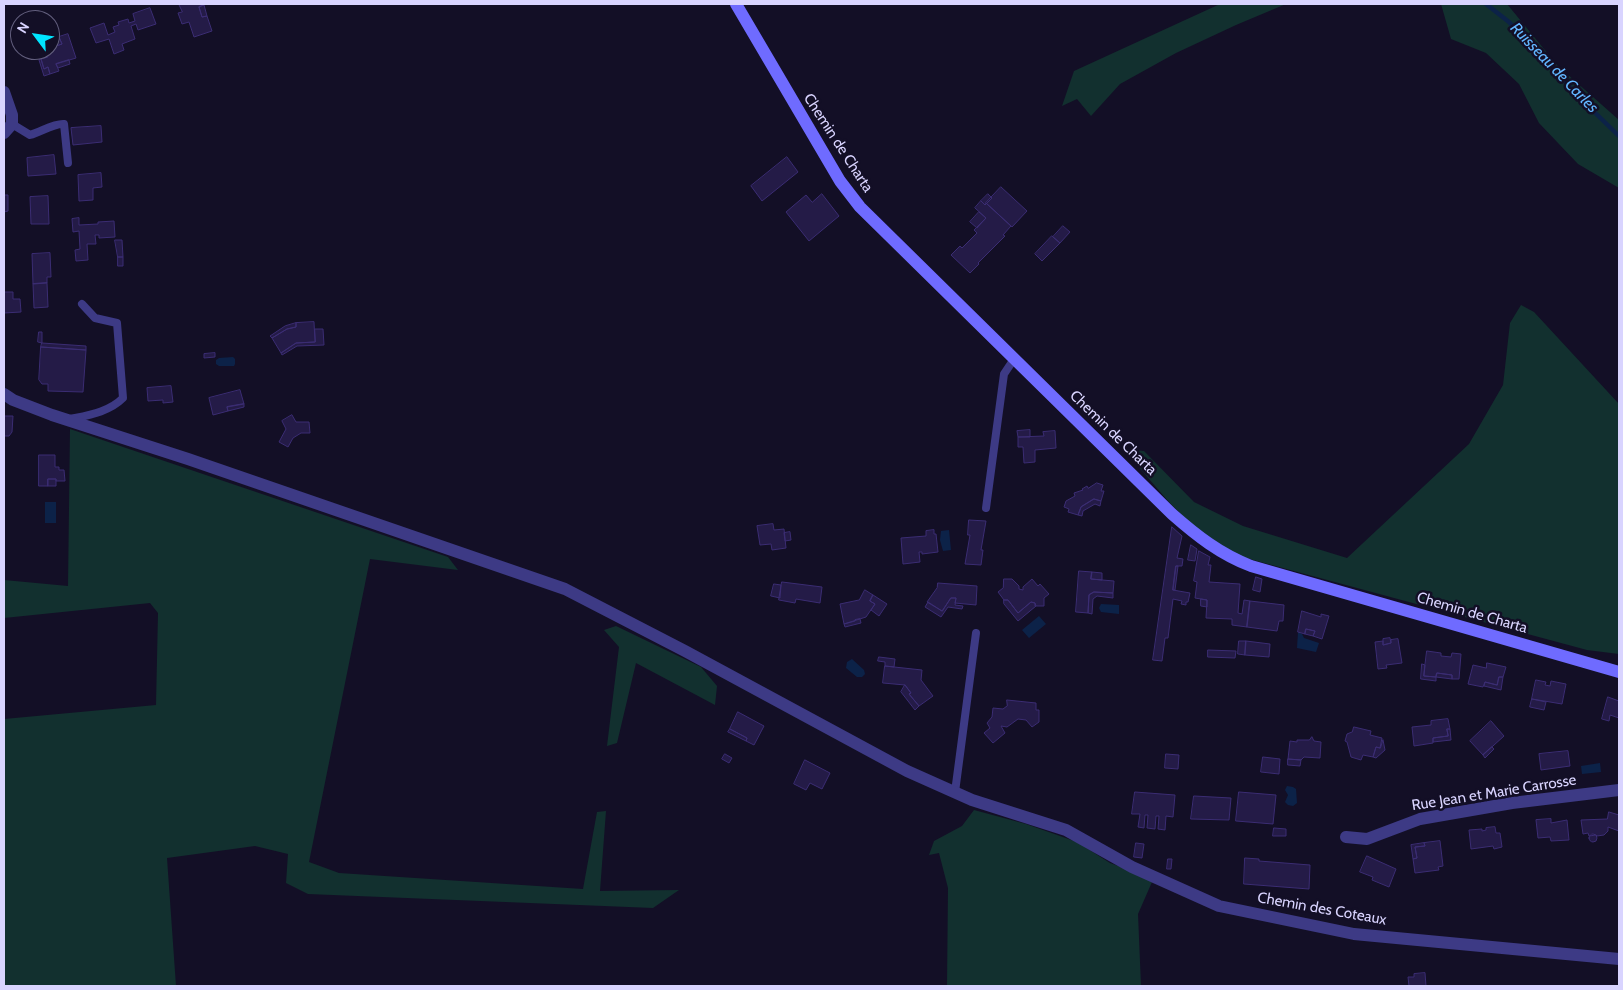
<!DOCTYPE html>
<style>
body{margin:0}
#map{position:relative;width:1623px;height:990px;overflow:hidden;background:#130f26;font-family:Cabin,sans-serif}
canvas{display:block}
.frame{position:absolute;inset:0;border:5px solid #d9d4ff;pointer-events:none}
.north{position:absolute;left:10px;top:10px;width:50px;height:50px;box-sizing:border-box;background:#130f26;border:1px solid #625e7d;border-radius:50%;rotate:301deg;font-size:14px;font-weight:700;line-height:20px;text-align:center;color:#d9d4ff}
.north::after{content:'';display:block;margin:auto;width:18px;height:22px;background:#00e5ff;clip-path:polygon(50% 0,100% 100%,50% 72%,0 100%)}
</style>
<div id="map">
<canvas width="1623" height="990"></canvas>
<div class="frame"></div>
<div class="north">N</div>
</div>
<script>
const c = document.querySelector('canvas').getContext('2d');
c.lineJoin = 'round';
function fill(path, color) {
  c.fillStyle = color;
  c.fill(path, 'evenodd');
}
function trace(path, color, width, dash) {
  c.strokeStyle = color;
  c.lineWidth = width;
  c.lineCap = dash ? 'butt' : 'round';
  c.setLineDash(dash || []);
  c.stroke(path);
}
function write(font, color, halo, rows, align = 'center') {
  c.font = font + ' Cabin,sans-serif';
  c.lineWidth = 5;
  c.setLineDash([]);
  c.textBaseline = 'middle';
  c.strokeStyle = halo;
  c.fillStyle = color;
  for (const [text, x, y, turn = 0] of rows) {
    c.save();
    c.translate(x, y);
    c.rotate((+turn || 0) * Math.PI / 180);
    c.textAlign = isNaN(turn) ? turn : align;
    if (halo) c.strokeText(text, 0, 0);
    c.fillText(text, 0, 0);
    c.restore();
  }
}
const green = new Path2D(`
 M1220,4H1286L1236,25L1176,53L1120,84L1091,116L1077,99L1062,106L1074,71Z
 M1441,4H1507L1558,66L1619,120V188L1578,164L1539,123L1519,84L1486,53L1451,39Z
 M1521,305L1534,312L1619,404V654L1587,650L1242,557L1200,533L1169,502L1123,449L1144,451L1194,502L1243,526L1347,558L1469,444L1503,385L1510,323Z
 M70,429L448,557L458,570L370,559L309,862L339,873L583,889L597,812L606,811L600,891L679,890L653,908L308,894L286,883L288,854L255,846L167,858L176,986H4V719L156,705L158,613L150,603L4,618V580L68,586Z
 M616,626L701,667L717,686L715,705L636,663L617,743L607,746L619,647L604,630Z
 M974,810L1026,824L1077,842L1110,863L1129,870L1152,882L1138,914L1141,986H947L948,888L939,853L929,855L934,841L962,826Z`);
const water = new Path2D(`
 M233,357L235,359V364L234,366H219L216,364V360L219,358Z
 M45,502H56V523H45Z
 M949,530L951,550L943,551L940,540L941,531Z
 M1101,604L1119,605V614L1101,612L1099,608Z
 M1039,616L1046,624L1029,638L1022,630Z
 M1298,632L1302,634L1304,638L1319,643L1316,652L1297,648Z
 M852,659L864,670L865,674L862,677H857L846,668L847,662Z
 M1600,763L1601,772L1582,774L1581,766Z
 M1287,786L1293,787L1296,789L1297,803L1293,806L1288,805L1285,802L1288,795L1285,790Z`);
const stream = new Path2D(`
 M1486,4L1509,22L1584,102L1619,136`);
const building = new Path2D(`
 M179,4H204V5L199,7L202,17L207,16L212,31L194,37L189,22L182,24L178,13L182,12Z
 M204,5L207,16L202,17L199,7Z
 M150,8L156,24L138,30L136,24L131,26L135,39L122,44L124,50L114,54L109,39L96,43L90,28L104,23L108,35L115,32L113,27L119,25L118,22L128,19L129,23L135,21L133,14Z
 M68,34L76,58L56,64L59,71L50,74L48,67L44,69L41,59L48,57L45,50H50V48L62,44L59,37Z
 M59,37L62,44L50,48V41Z
 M41,59L44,69L48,67L50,74L44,76L39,60Z
 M69,60L70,64L58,68L56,64Z
 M101,126L102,142L73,145L71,128Z
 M54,155L56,174L28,176L27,158Z
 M787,157L798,172L762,201L751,186Z
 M101,173L102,187L93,188V200L79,201L78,175Z
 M1001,187L1027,211L1012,227L986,203Z
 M822,194L839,216L809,241L786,212L806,195L812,202Z
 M988,194L992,198L985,205L981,201Z
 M4,195H8V211L4,212Z
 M48,196L49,224H31L30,197Z
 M981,201L985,205L986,203L1011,226L1003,235L1005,236L978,263L979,264L970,273L951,255L960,246L962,248L977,233L974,230L986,218L975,208Z
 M979,212L986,218L977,228L970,222Z
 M79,218V225L98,224V222L114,221L115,237L99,238V235H95L96,244H87L88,260L76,261L75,250L80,249L79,231L73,232L72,219Z
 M1063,226L1070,232L1060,243L1053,237Z
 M1052,236L1060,243L1042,261L1035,254Z
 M115,240H122L123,257H118Z
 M50,253L51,277H47V283L33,284L32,254Z
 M118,257H123V266H118Z
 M47,283L48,307L34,308L33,284Z
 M4,292H13V299H20L21,312L4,313Z
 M314,322L315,342L296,343L281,353L272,338L287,329L296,327V323Z
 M296,323V327L287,329L272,338L270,336L285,326Z
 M315,329H323L324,345L297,346L282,355L281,353L296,343L315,342Z
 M39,332H42V343L38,342Z
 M42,343L86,346V350L41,347Z
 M41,347L86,350L83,392L48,391V384H42L39,380Z
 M215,353V357L204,358V354Z
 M171,386L173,402L163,403V400L148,401L147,388Z
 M240,390L244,404L227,407L228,411L213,415L209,398Z
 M244,404V407L228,411L227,407Z
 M292,415L296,422H309L310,433H301L293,438L288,447L279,442L286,429L282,421Z
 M4,416H13L12,432L9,436H4Z
 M1030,430V437H1018L1017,431Z
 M1055,431L1056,448L1035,450V462L1024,463L1023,447H1018V437L1044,436L1043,432Z
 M39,455H55V467H59V470H64L65,481H56V479H48V486H39Z
 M48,479H56V486H48Z
 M1097,483L1103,485L1101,491H1104L1101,501L1094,499L1081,507L1078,515L1068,512L1069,509L1064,507L1066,501L1075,496L1074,493L1083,490L1082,489L1087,486L1088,488Z
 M1094,499L1101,501L1100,506L1095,504L1083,511L1082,516L1078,515L1081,507Z
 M969,520L986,521L981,550H983L981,565L965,564L970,535H968Z
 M773,524L774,530L784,529L786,548L772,550L771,544L760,545L757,526Z
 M1172,527L1182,536L1177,558L1183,559L1182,566H1176L1173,590L1190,593L1188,602H1186V605L1181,604L1182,601L1173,599L1168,638H1165L1162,661L1153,660Z
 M934,530V534H936L938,552L922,554V552H919L920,562L903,564L901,538L926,536V531Z
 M790,532L791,540L785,541L784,533Z
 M1191,545L1197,549L1195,561L1188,560Z
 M1199,551L1210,557L1208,565H1211L1209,582L1240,584L1238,613L1242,614L1244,600L1250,601L1247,627L1232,625V619L1206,618L1207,600L1195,598L1197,582L1194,581Z
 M1176,566H1178L1175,590H1173Z
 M1079,571L1092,572L1091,579L1114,581L1113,593L1094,592L1089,595L1088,613L1076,612Z
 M1092,572L1102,573V580L1091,579Z
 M1256,577L1262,579L1260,592L1253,590Z
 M1004,579H1012L1019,586V589L1023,590V587L1032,579L1038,586L1040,584L1049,594L1044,598V606H1035V603L1031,602L1018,613L1008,600H1004L998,592L1003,588Z
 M782,582L822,587L820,603L796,599L795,603L779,600Z
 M938,583L977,586L976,605L955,603L956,598H951L942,611L927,602L937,588Z
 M774,584L781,585L780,598L771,596Z
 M865,590L873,595L870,601L875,604L866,617L844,624L840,604L859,600Z
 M1094,592L1113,593V598L1097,596L1093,599L1092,614L1088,613L1089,595Z
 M873,595L887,604L879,616L871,610L875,604L870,601Z
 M951,598H956L955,605L963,606L962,609L948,607L941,617L925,607L928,602L942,611Z
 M1201,599L1207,600V607L1201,606Z
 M1004,600H1008L1018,613L1031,602L1035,603L1036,606L1018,621L1004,604Z
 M1250,601L1284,605L1283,621H1279L1277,631L1247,627Z
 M1302,611L1321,617V614L1329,616L1322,639L1313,636L1315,631L1306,629L1305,634L1298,632Z
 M860,619L861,623L845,627L844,624L855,621V620Z
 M1306,629L1315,631L1313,636L1305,634Z
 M1390,638L1391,643L1383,645V639Z
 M1398,639L1402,663L1386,665L1387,668L1378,669L1375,642L1383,641V645L1391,643V640Z
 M1239,641H1246L1245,655L1238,654Z
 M1246,641L1270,644L1269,657L1245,655Z
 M1208,650L1236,651L1235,658L1208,657Z
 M1427,651L1441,653V656L1451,657L1452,653L1461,654L1459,679H1452V675L1437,673L1436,677L1424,676Z
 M879,657L895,659L894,667L885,666V662L878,661Z
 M1487,663L1506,667L1503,677H1499L1497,685L1485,682L1483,687L1468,684L1473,665L1486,668Z
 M1422,664L1425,665L1424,676L1436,677V681L1421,679Z
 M885,666L922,670L921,680L933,696L919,706L909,694L911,693L905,685L883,683Z
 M1437,673L1452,675V679L1436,677Z
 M1499,677H1503L1501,690L1484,686L1485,682L1497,685Z
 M1536,680L1546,682L1545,685L1550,686L1551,681L1566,684L1562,704L1532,699Z
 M905,685L911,693L909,694L919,706L915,710L901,692Z
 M1608,697L1619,701V718L1610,715L1609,721L1602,719Z
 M1532,699L1546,702L1544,710L1530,707Z
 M1007,700L1036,703V710H1039V722L1032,727L1026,720L1018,719L1007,727L1001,726L1005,733L993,743L984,733L990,728L987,723L992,717L993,708L1003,709L1007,706Z
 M738,712L764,726L754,745L746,741L747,738L730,729Z
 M1448,719L1450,729H1447L1448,736L1433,738V743L1414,746L1412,727L1431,725V721Z
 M1491,721L1504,736L1483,755L1470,741Z
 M1354,727L1371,731L1370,735L1382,738L1380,748L1376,747L1373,757L1363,755L1361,760L1351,757L1347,742L1345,741L1347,734L1352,732Z
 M730,729L747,738L746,741L728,732Z
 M1447,729H1450L1451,740L1433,742V738L1448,736Z
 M1312,737L1314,741L1321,742L1320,758L1304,757L1301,760L1288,759L1290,741L1297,742V740H1309Z
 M1383,740L1385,750L1376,758L1373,757L1376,747L1380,748Z
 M1492,747L1494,749L1485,758L1483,755Z
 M1568,751L1570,766L1541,770L1539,754Z
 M725,754L732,758L729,763L722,759Z
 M1166,754L1179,755L1178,769L1165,768Z
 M1263,757L1280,759L1279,774L1261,772Z
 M1288,759L1301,760L1300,766L1288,765Z
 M805,760L830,773L822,789L810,783L806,790L794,784Z
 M1135,792L1175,795L1173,817L1166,816L1165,830L1158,829L1159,816H1156L1155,829L1147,828L1148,815H1145L1144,828L1138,827L1140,814H1132Z
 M1239,792L1276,795L1273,824L1236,821Z
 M1194,796L1231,798L1229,820L1191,819Z
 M1609,812L1619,815V831L1608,827V831L1604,835L1597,836L1596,835L1589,836L1588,833L1583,834L1581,820L1607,819Z
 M1551,819V823L1567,820L1569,840L1551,841L1550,837L1538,838L1536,820Z
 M1495,827L1496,833H1500L1502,847L1494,849L1493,846L1471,849L1469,830L1482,829V831L1486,830V828Z
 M1274,828L1286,829V836H1273Z
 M1589 838a4 4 0 1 1 8 0a4 4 0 1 1-8 0Z
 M1440,841L1443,866L1438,867L1439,870L1415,873L1413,859L1417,858L1415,847L1425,846L1424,843Z
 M1136,843L1144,844L1142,858L1134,857Z
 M1424,843L1425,846L1415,847L1417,858L1413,859L1411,845Z
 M1367,856L1396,869L1389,887L1372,880L1373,877L1360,872Z
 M1245,858L1259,859V861L1310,865L1309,889L1244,884Z
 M1168,859H1172L1171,869H1167Z
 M1425,973L1426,986H1409L1408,977H1414V974Z`);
const lane = new Path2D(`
 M12,124L30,135C41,132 54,123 64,124L68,163
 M70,419C89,415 109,412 123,398L117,323L95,318L82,304
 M986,508L1004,374L1014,359
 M955,792L976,633`);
const street = new Path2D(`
 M4,92L12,115V124L4,133
 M4,394L13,400L52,415L188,459L565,589L685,651L907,771L972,800L1066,830L1132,867L1219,906L1354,934L1619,959
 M1346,837L1367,839L1420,819L1512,803L1619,790`);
const secondary = new Path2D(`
 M736,4L840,181L860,207L1172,514C1197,536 1220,554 1251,566L1619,672`);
const streetNames = [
 ["Chemin de Charta",838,143,57],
 ["Chemin de Charta",1113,433,44],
 ["Chemin de Charta",1472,613,16],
 ["Rue Jean et Marie Carrosse",1494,793,-9],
 ["Chemin des Coteaux",1322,909,10]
];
const waterNames = [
 ["Ruisseau de Carles",1554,68,46]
];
fill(green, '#12302f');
fill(water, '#0c2248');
trace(stream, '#0c2248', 4.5);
fill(building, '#241b47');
trace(building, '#3b2d73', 1);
trace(lane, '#3d3a85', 8);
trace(street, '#3d3a85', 12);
trace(secondary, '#6f6bff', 12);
write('15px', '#d9d4ff', '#130f26', streetNames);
write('italic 16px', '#62b6ff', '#130f26', waterNames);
</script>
